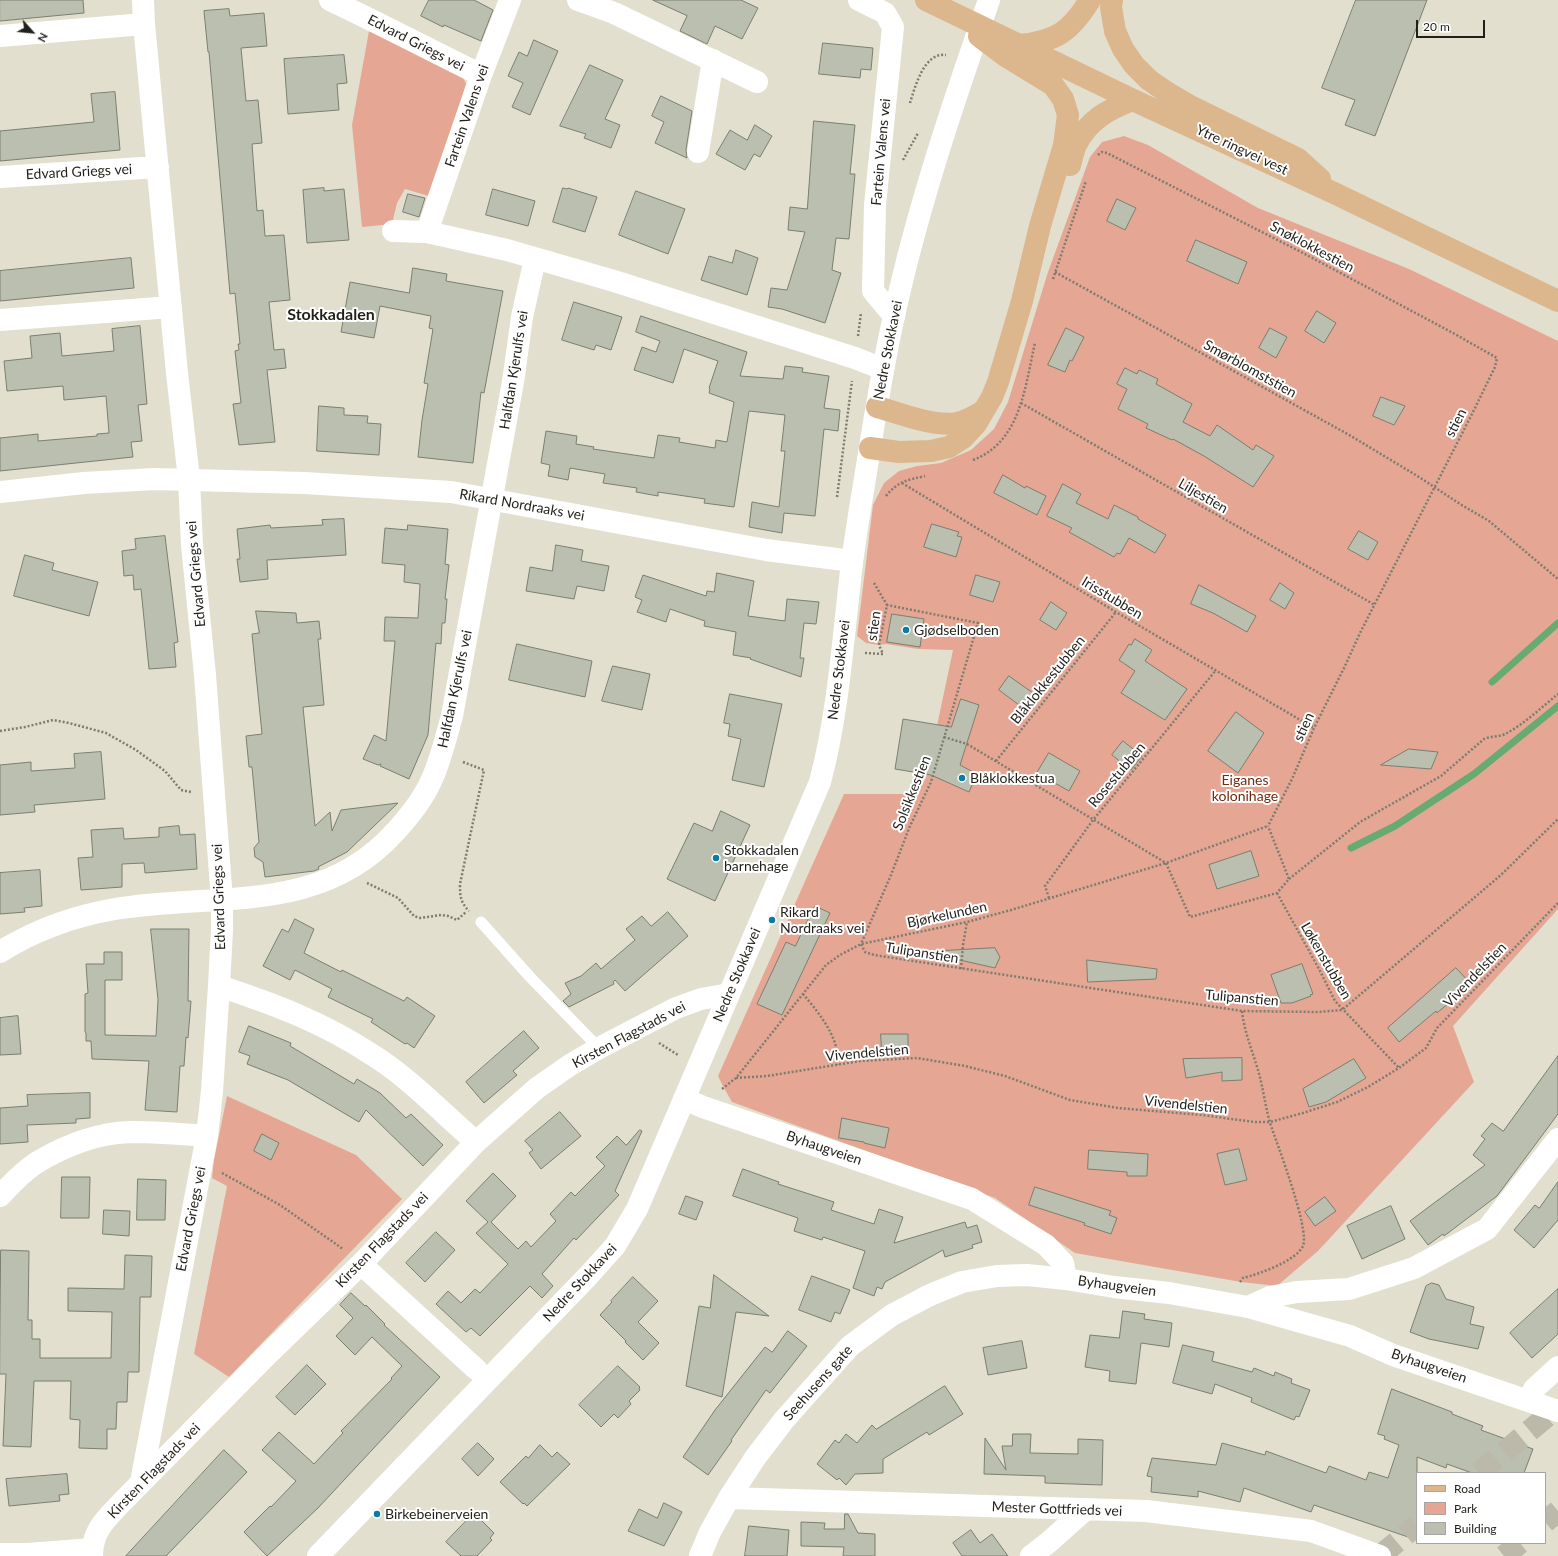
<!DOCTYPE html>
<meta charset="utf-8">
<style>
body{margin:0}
#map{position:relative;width:1558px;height:1556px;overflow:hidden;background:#e3dfcf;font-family:Lato,sans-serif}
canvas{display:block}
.legend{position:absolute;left:1416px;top:1472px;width:130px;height:72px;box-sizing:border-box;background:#fff;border:1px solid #a6a5a3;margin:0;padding:5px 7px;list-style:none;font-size:12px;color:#211f19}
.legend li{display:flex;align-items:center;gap:8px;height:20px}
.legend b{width:20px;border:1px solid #a6a5a3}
.north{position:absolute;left:12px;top:12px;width:40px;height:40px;-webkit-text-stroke:3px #fff;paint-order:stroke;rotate:117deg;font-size:11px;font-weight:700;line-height:16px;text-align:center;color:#211f19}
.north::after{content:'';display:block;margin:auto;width:14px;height:18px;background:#211f19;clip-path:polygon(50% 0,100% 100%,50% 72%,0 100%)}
.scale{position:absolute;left:1416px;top:20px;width:69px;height:18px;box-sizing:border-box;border:2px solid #211f19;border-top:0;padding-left:5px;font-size:12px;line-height:14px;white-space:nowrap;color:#211f19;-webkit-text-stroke:3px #fff;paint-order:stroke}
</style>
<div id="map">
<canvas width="1558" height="1556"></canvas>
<ul class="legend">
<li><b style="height:5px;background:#dcb68d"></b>Road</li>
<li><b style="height:11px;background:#e5a793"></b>Park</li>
<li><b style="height:11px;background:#babfaf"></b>Building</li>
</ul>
<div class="north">N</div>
<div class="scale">20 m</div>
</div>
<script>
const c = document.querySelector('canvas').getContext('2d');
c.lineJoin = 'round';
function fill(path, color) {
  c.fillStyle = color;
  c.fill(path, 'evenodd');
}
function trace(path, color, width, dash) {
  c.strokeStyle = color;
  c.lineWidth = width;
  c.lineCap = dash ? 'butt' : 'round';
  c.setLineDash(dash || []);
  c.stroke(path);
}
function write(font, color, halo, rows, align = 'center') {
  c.font = font + ' Lato,sans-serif';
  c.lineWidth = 4;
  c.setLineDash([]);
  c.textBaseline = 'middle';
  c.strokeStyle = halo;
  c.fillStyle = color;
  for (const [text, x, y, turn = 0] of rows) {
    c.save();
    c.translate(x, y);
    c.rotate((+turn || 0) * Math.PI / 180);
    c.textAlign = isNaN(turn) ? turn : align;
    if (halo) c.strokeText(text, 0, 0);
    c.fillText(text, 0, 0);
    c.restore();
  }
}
const green = new Path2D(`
 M369,31L461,73L466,84L432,197L405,189L397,203L392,224L362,227L352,125Z
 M1124,136L1148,145L1258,208L1409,269L1558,341V909L1453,1026L1474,1082L1318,1251L1277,1286L1241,1282L1075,1253L995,1198L732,1102L724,1088L718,1076L844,794H916L926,778L953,650L918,649L886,644L879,645L866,643L857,636L873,505L884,483L899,471L917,466L941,463L971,450L994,429L1008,402L1048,272L1090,157L1102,142Z
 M227,1096L356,1155L402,1199L229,1377L194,1354L227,1186L212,1178L214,1160Z`);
const stream = new Path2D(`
 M1492,682L1558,623
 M1351,848L1395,826L1474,774L1558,706`);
const building = new Path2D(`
 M0,0H83L84,13L0,21Z
 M429,0H474L493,10L481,41L444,25L443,27L421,16Z
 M653,0H741L758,8L742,39L715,26L707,44L680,31L687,16Z
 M1356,0H1427L1375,136L1345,125L1355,100L1322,88Z
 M229,9L230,16L264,13L267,46L241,48L246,101L258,100L262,143L252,144L257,211L263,210L265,236L284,235L290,300L269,302L274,350L284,349L286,368L267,370L275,442L239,445L233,404L241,403L235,351L239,350L238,344H240L235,293L230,294L209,52H208L204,11Z
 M534,40L558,51L530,115L512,107L523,83L508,76L519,52L527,56Z
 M823,43L873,48L871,70L861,69L860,78L819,74Z
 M344,55L347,83L337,84L339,110L288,114L284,59Z
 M590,65L623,80L605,119L620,125L611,148L584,138L586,134L560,126Z
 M115,92L120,150L0,161V131L94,122L91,94Z
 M661,96L692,111L686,150L687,158L655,143L664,122L652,116Z
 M814,121L855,125L850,174H855L849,239L836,238L832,270L841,273L825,323L782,309L768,307L771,288L787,290L805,232L788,230L790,207L807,209Z
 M755,125L772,136L760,157L754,154L745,170L716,154L730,130L747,140Z
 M324,188V191L344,189L349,240L307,243L303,190Z
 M563,188L567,189L568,188L597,197L585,232L553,222Z
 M493,189L535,201L528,226L486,215Z
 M636,191L685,209L668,254L619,235Z
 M408,194L425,198L419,217L403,212Z
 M1117,199L1136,208L1125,230L1107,221Z
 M1196,240L1247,262L1238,284L1187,261Z
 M736,250L758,258L747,295L701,280L709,256L732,263Z
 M131,258L134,288L0,301V271Z
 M413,268L447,274L446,281L503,291L484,393L481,392L473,463L418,457L422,420L428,384L424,383L433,329L429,328L431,316L380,306L374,338L341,332L350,282L409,293Z
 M574,302L622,317L611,350L596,345L594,350L562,340Z
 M1317,311L1336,323L1324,343L1305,331Z
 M641,316L747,352L740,376L783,379L785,366L803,368L802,372L829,376L824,408L840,410L838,431L824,429L815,516L784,513L782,533L749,527L752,502L779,507L785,451H781L785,415L749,411L734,507L704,503L705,499L658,492V496L636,492L637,488L603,483L605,474L570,468L568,480L548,476L550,465L541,463L546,431L577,436L576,444L594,447L593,449L654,458L658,435L680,438L679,442L715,448L716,440L727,442L734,402L709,393L710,389L709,388L718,361L684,349L673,383L634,370L642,347L656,352L660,341L636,332Z
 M140,326L147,404L138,405L142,441L131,442L133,457L0,471V438L38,434V441L97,436V434L109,433L106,396L64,400L63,386L7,391L4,361L32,358L30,336L60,333L62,356L114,351L112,329Z
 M1066,328L1084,337L1072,361L1070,360L1065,372L1048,365Z
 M1270,328L1287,337L1276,358L1259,348Z
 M1125,368L1137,374L1139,370L1158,379L1156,384L1192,404L1183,422L1210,436L1217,425L1253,450L1256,445L1274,456L1253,487L1204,456L1173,439L1172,440L1146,428L1148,424L1118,409L1127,389L1117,384Z
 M1381,397L1405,406L1394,425L1373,416Z
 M319,406L344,408V415L368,416L367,423L381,424L379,455L317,451Z
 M1003,475L1025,488L1026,486L1046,496L1037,515L994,493Z
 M1063,484L1081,494L1076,503L1108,519L1114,505L1138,517V519L1166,535L1155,553L1129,538L1120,554L1117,553L1114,557L1069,532L1072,528L1047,516Z
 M344,519L346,555L267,560L268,579L240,582L237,559H240L237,529L270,525L271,528L323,525L322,520Z
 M932,524L959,532L957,536L962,537L956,557L924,547Z
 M408,525L448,529L445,564L449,565L445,599H447L445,623H442L441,644L436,643L428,735L409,779L380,766L381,764L378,765L363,759L374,735L386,741L395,641H384L385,617L418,618L420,584L404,582L405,565L382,563L385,528L407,530Z
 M1359,531L1378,542L1368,560L1348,549Z
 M165,536L178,642L174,643L176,667L149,669L141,589L134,590L133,575L124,576L122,551L136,549L135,539Z
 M556,545L583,550L581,561L609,566L604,591L577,586L574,599L526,591L530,567L552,571Z
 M25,555L54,563L52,570L98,582L89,616L14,596Z
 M717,573L754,581L748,616L785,621L787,599L819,602L816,624L804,623L800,658H804L801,677L750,659L751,658L733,655L736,632L704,626L705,621L670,609L666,622L637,612L642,600L635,597L643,575L706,596L707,591L714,592Z
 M976,575L1000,582L993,602L970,595Z
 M1280,583L1294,593L1285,609L1270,600Z
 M1199,585L1256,616L1247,632L1213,613L1191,604Z
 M1051,602L1067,613L1056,630L1040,620Z
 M256,611L296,613L297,623L319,621L321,639H318L324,705L303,707L315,826L330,812L332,831L341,810L398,803L347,852L318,867L319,869L314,871L265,877L263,862L255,857L254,848L259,842L252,767H249L246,736L262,734L252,634L259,633Z
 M892,614L924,619L920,647L887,642Z
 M1135,639L1152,650L1145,661L1187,689L1165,720L1121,693L1135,671L1119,660L1129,644L1131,645Z
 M517,644L592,661L585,697L509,680Z
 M613,666L650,674L642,710L602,701Z
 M1009,676L1033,693L1023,708L999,690Z
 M730,694L782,704L764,787L732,780L741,739L728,736L730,724L724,723Z
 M961,699L979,705L960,765L977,774L969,792L931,775L895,769L903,719L951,727Z
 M1236,712L1264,733L1238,773L1208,751Z
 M1123,741L1142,756L1131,770L1112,755Z
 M1409,749L1438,752L1431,769L1381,765Z
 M101,752L105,799L34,805L35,812L0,815V765L31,762V771L75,768L74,754Z
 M1049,753L1080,771L1069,791L1037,773Z
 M721,811L750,825L715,901L667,879L694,823L712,831Z
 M179,826L180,835L195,834L197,869L145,873L144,863L122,864V887L81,890L78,858L93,857L91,830L123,828L124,839L159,837V828Z
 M1251,851L1259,876L1217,889L1209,865Z
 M40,870L42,906L24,908L25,912L0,914V873Z
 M815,906L830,913L782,1015L757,1004L786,942L795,946Z
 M668,912L688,936L625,991L615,980L613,982L614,984L569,1007L563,1001L571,994L565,983L581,976L596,963L601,969L635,940L626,929L642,916L651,926Z
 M295,919L314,929L304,953L341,972L342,970L404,1001L407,997L435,1016L414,1048L407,1043L405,1044L371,1022L373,1019L328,997L332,989L295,970L290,980L263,966L282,929L288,932Z
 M151,929H189L188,1001H191L188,1038L186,1037L184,1066H180L177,1112L145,1110L149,1061L92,1059L91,1041H86V1033L85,1032V994L88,993L86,964H104V952H122V980H105V1035L156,1036L158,1000Z
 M995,948L1000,957L995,968L942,956V951Z
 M1087,960L1157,969L1156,979L1088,982Z
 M1302,964L1313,994L1310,995L1311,996L1292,1003H1281L1271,975Z
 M1456,968L1471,984L1437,1013L1436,1011L1399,1042L1388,1028Z
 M18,1016L21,1054L0,1055V1018Z
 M249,1026L291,1043L290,1046L354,1084L357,1079L380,1093L406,1118L411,1114L443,1145L423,1166L366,1110L359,1122L288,1080L247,1064L250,1056L239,1052Z
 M524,1031L539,1048L513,1071L517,1075L484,1103L466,1082Z
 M881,1034H908V1052H882Z
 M1558,1056V1114L1497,1196L1444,1236L1443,1234L1428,1245L1410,1221L1485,1165L1473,1155L1485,1139L1481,1136L1492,1123L1503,1131Z
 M1242,1058V1080L1222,1081V1072L1186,1078L1183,1059Z
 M1354,1059L1366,1078L1326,1102L1309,1107L1303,1089Z
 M90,1093V1118L76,1119V1123L27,1125L28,1142L0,1144V1108L28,1106L27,1095Z
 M560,1112L581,1136L541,1169L529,1153L533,1150L525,1141Z
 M842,1118L889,1128L885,1148L864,1143V1142L839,1138Z
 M640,1130L642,1131L615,1191L619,1195L576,1240L574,1238L542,1274L553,1286L542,1298L530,1286L480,1336L471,1328L466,1332L436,1304L448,1291L461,1303L475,1289L480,1293L508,1264L476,1233L488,1222L466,1201L493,1173L516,1196L491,1222L518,1249L526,1241L531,1247L556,1221L550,1214L571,1192L575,1196L605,1166L596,1157L617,1136L626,1145Z
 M262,1134L279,1143L271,1160L254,1151Z
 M1239,1149L1247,1180L1225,1185L1217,1154Z
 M1089,1150L1148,1154L1147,1176H1127V1172L1088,1169Z
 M743,1169L779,1182L778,1184L834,1202L831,1210L874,1224L879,1209L903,1217L894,1243L965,1222L967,1228L977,1225L982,1242L972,1245L973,1248L945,1257L943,1250L885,1282L882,1289L877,1287L874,1296L853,1288L865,1251L823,1237L822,1240L794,1231L798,1218L733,1196Z
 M62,1177H90L89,1218H61Z
 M138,1179L166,1180L165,1220H137Z
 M1558,1182V1220L1534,1248L1514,1230L1535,1205L1539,1208Z
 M1035,1187L1111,1211L1109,1215L1117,1218L1111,1234L1084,1225L1085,1223L1029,1205Z
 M686,1196L703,1202L696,1220L679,1214Z
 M1325,1197L1336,1211L1315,1226L1305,1212Z
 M1391,1206L1405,1239L1362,1259L1347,1226Z
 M104,1210L130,1211L129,1236L103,1234Z
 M436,1232L455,1250L425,1282L406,1263Z
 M1,1250L29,1251L28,1320H32V1339H40V1358H111L112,1312L68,1311V1288L124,1289L125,1255L152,1256L151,1297H140L139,1372H128L127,1402H117L116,1429H107V1449L79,1448L80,1420L70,1419L71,1381H34L31,1447L3,1446L6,1374H0Z
 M714,1275L769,1316L736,1312L722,1397L686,1386L699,1306L710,1308Z
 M812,1276L850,1290L840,1314L835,1312L831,1322L799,1310Z
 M633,1277L658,1301L638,1322L659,1343L643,1360L625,1342L626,1341L600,1315L612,1302L611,1301Z
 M1432,1283L1439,1285L1446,1299L1474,1307L1470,1324L1484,1327L1478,1349L1429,1339L1410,1332L1426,1286Z
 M1558,1289V1334L1532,1358L1510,1333Z
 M351,1293L365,1306L366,1305L385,1324L384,1325L440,1377L318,1508L267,1556L244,1532L270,1506L271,1507L296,1481L262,1450L279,1432L314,1464L343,1433L341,1431L392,1379L391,1378L402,1366L372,1337L355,1355L336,1336L353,1318L340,1305Z
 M1123,1311L1145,1314L1144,1319L1172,1323L1169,1347L1141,1343L1136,1384L1109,1381L1110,1371L1085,1367L1090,1335L1119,1338Z
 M788,1331L807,1346L770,1393L766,1390L731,1440L732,1441L708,1475L683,1457L715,1410L765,1347L772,1352Z
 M1022,1341L1027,1368L988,1375L983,1348Z
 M1183,1345L1214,1352L1212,1361L1252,1372L1254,1368L1274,1376L1275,1372L1292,1379L1291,1383L1310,1390L1299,1417L1296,1416L1294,1420L1251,1402L1252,1398L1215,1384L1212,1394L1173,1383Z
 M307,1365L326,1384L295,1415L276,1397Z
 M618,1366L640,1387L639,1388L640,1390L629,1401L631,1404L618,1418L614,1414L601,1427L579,1405Z
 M945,1386L963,1414L929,1435L927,1432L883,1459V1473L855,1474L846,1485L839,1478L837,1480L817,1464L835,1440L839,1443L846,1434L857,1443L872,1425L876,1429Z
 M1392,1389L1452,1412V1414L1483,1426L1481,1430L1533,1449L1524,1473H1472L1447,1464L1446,1468L1417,1457V1540L1314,1505L1311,1512L1244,1488L1240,1502L1198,1491V1497L1151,1492L1152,1477L1147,1476L1152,1458L1216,1465L1222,1443L1265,1455L1266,1451L1326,1473L1329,1466L1366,1480L1369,1472L1388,1478L1399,1445L1384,1439L1385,1436L1378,1434Z
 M1013,1434H1031L1030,1453L1078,1454V1439L1103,1440L1102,1485L1045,1483V1476L984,1474L985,1438L1006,1470L1002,1446H1012Z
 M478,1443L494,1459L478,1476L462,1459Z
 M540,1445L552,1457L557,1452L570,1464L527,1506L524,1503L523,1504L500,1482L526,1456L528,1458Z
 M224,1450L247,1472L166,1556H126Z
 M67,1474L69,1494L59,1495L60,1501L9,1506L6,1479Z
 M664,1503L682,1512L664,1546L628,1531L639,1509L657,1518Z
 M474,1513L494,1533L490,1538L492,1540L477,1556H461L446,1542Z
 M845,1514H848L858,1533L875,1534V1556H843L844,1547L801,1546V1522L825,1523L824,1529H844Z
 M749,1526L789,1530L787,1556H745Z
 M971,1530L980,1543L992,1534L1008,1556H962L953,1543Z`);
const highwayTunnel = new Path2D(`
 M1479,1473L1558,1407
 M1545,1522L1558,1511
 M1380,1556L1417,1525
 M1504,1556L1520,1543`);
const path = new Path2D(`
 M910,103C915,87 924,52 946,55
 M1098,155L1102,152L1107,153L1303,253L1453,333L1497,358L1495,367L1473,412L1361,631L1344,668L1314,728L1292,779L1268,826
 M903,160L918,133
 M1055,272L1351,436L1419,477L1460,504L1489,521L1558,579
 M1053,279L1086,181
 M858,336L861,313
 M1021,403L1375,605
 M973,460C1021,442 1025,386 1035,343
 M902,483L1116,612L1314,728
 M886,496C898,481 908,480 925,476
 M837,497L852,381
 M874,583L887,605
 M865,653L883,654L879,645L887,605L978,623L931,782L910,826L891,875L861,944L865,952L874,955L1242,1011L1318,1012L1342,1010L1501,875L1558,819
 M0,731L25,727L53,720L69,723L106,733L136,750L165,771L181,790L191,792
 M944,737L967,744L1166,863L1190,917L1277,893L1289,879L1268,826
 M996,761L1116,612
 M463,762L484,770L460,884C460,895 460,902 469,911
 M1289,879L1360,822L1441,776L1484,739C1490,736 1499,737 1505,734C1523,725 1542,707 1558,694
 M367,883L398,898L414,916L420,918L441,915L448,916L457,920L466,912
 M1277,893L1319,969L1335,1001L1399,1068
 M1049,898L1045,886L1093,820L1216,670
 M961,969L963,945L967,922
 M803,994C815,1008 832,1029 836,1047C838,1053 837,1059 837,1065
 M659,1043L678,1055
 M736,1078L767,1076L860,1061L917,1058L965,1066L1005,1076L1070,1100L1118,1108L1202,1115L1254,1122H1270L1303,1113L1337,1102L1368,1087L1399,1068L1426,1048L1437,1028L1558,903
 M722,1089L736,1078L826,965L840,955L861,944L967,922L1011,910L1166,863L1268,826
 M222,1173L280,1205L343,1249
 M1240,1282L1243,1278C1259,1274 1296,1261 1303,1246C1310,1229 1277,1144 1270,1123C1265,1105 1263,1087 1258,1070C1252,1050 1244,1031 1242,1011`);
const lane = new Path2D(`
 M481,922L530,977L599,1048`);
const street = new Path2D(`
 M330,0C381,24 430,50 481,75
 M578,0L614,13L757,82
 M859,0L885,13L893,27L875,205L873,291L894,316
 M0,36L144,24
 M698,152L713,60
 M0,177L158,167
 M393,231L427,232L507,250L614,281L855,358L883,369
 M427,232L481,75L510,0
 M0,320L171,307
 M0,492L84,483L154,479L304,483L451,492L766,550L852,561
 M0,952C35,930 74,916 115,909C213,892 319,916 394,833C409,817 423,800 432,779C441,759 446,737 452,716L513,382L522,317L535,259
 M219,986C274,1004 322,1022 371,1054C410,1078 442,1113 476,1142
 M684,1099L703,1107L972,1199L1046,1245L1063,1263L1066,1279
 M0,1196C11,1184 23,1172 36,1163C64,1146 98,1133 131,1132C156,1132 182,1134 207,1136
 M361,1264L477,1370
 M1248,1307L1270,1297L1297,1292L1349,1289L1414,1268L1487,1229L1558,1139
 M1529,1401L1534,1389L1558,1367
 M141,1482L207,1136L212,1091L219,986L222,930V900L205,675L192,545L189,479L177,373L144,24L143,0
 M729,1498L1146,1511L1311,1531L1380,1556
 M0,1554H28L92,1549
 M92,1556C92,1530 107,1518 123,1501L268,1354L361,1264L476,1142L537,1088L570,1065L599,1048L676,1008L701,999L729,994
 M700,1556L710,1532L729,1498L755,1458L784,1420L850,1346L892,1315L930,1295L962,1282L997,1276L1027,1275L1066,1279L1114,1287L1169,1293L1248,1307L1350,1336L1393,1355L1558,1411
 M1031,1556L1049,1542L1086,1509`);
const secondary = new Path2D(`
 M318,1556L588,1276L615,1246L637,1209L820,782C839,711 843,636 852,563C857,524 864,486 870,447C877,404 884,360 894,316C917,210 953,103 989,0`);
const primary = new Path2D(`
 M926,0L1133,100L1334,193L1558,301
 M1112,0L1111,7L1115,31L1123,49L1134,65L1149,80L1168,93L1192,107L1298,159L1320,179
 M1019,45C1056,42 1071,31 1090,0
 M1070,165C1072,159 1073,151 1076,145C1088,120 1109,109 1133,100
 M877,407C900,413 933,427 957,423C966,421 975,416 983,411
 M870,448L899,452L931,451L949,447L963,438L976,424L992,397L998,382L1022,301L1040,226L1064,145L1068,115L1063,99L1053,85L1004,55L979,36`);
const markers = [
 [906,630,4,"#087ca4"],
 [962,778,4,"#087ca4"],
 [716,858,4,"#087ca4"],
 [772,920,4,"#087ca4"],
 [377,1514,4,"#087ca4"]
];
const streetNames = [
 ["Edvard Griegs vei",416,43,27],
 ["Fartein Valens vei",467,116,-71],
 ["Ytre ringvei vest",1242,150,25],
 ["Fartein Valens vei",881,152,-85],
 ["Edvard Griegs vei",79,172,-3],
 ["Snøklokkestien",1312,247,28],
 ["Nedre Stokkavei",888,350,-79],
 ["Smørblomststien",1250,369,29],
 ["Halfdan Kjerulfs vei",514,370,-81],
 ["stien",1456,423,-63],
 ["Liljestien",1203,496,30],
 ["Rikard Nordraaks vei",522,505,10],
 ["Edvard Griegs vei",196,574,-95],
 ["Irisstubben",1112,598,31],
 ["stien",874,626,-82],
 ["Nedre Stokkavei",839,670,-83],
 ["Blåklokkestubben",1048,680,-51],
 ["Halfdan Kjerulfs vei",455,689,-78],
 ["stien",1304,727,-65],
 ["Rosestubben",1117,775,-50],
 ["Solsikkestien",912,793,-68],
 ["Edvard Griegs vei",219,897,-92],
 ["Bjørkelunden",947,915,-12],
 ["Tulipanstien",922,953,9],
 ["Løkenstubben",1326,961,60],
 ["Nedre Stokkavei",737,975,-67],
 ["Vivendelstien",1475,975,-46],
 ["Tulipanstien",1242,998,5],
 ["Kirsten Flagstads vei",629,1035,-28],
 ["Vivendelstien",867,1053,-5],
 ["Vivendelstien",1186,1105,6],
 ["Byhaugveien",824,1148,19],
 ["Edvard Griegs vei",191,1219,-79],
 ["Kirsten Flagstads vei",382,1240,-46],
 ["Nedre Stokkavei",580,1283,-47],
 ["Byhaugveien",1117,1286,8],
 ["Byhaugveien",1429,1366,19],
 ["Seehusens gate",818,1383,-48],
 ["Kirsten Flagstads vei",154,1471,-46],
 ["Mester Gottfrieds vei",1057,1509,2]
];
const poiNames = [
 ["Gjødselboden",914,630],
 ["Blåklokkestua",970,778],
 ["Stokkadalen",724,850],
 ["barnehage",724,866],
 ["Rikard",780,912],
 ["Nordraaks vei",780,928],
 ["Birkebeinerveien",385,1514]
];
const parkNames = [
 ["Eiganes",1245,780],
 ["kolonihage",1245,796]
];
const quarterNames = [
 ["Stokkadalen",331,315]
];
fill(green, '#e5a793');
trace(stream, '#67ab72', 7);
fill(building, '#babfaf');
trace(building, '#7a7f70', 1);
trace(highwayTunnel, '#bcb9ab', 22, [22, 11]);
trace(path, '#7e7b70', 2.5, [2, 2]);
trace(lane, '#fff', 11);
trace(street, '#fff', 22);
trace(secondary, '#fff', 22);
trace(primary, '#dcb68d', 22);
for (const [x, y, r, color] of markers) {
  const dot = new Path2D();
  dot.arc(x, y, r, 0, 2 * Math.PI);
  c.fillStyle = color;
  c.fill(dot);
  trace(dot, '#fff', 1.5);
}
write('14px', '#211f19', '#fff', streetNames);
write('14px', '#211f19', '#fff', poiNames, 'left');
write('14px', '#732a0e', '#fff', parkNames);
write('bold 16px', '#211f19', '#fff', quarterNames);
</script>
